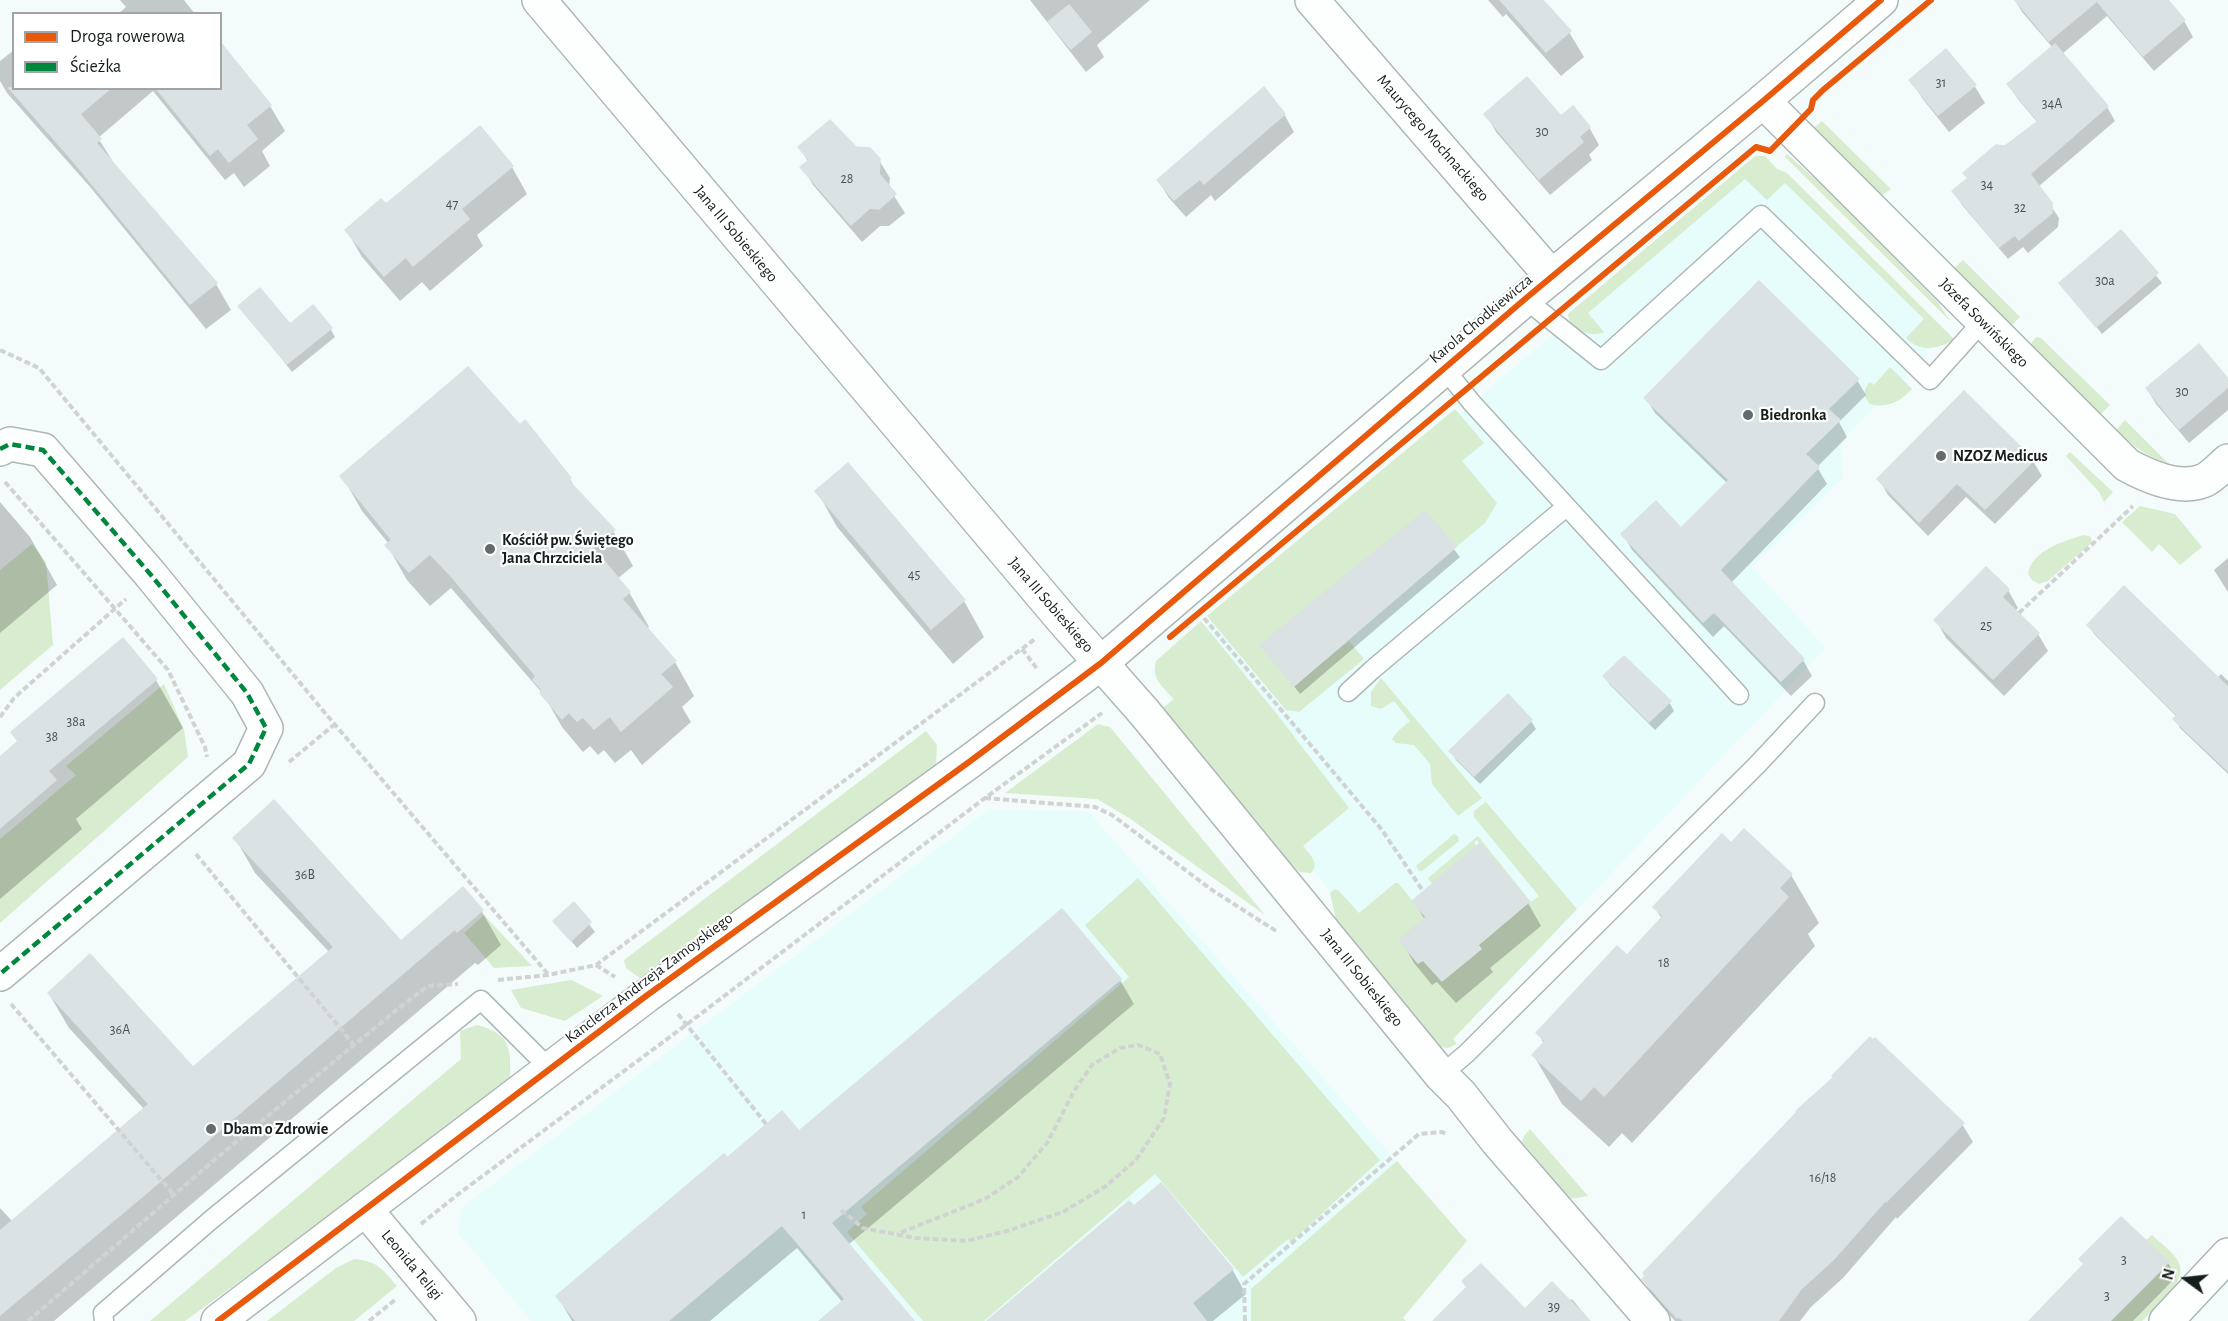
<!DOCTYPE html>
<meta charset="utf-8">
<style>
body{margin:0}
#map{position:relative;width:2228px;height:1321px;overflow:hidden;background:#f4fcfb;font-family:"Alegreya Sans",sans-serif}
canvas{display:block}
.legend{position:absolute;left:12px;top:12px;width:210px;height:78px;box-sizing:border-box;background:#fff;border:2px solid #a1a5a5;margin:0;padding:8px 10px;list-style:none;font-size:18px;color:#151e1d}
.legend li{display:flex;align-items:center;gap:12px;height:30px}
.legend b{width:30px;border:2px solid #a1a5a5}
.north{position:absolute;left:2156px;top:1249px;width:60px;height:60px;-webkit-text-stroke:4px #fff;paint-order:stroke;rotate:285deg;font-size:16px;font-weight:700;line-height:24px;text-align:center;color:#151e1d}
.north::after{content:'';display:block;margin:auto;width:21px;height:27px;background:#151e1d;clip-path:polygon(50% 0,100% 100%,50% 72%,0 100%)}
</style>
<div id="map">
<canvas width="2228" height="1321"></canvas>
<ul class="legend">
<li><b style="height:8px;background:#e8590c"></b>Droga rowerowa</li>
<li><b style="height:8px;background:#00873e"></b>Ścieżka</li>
</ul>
<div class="north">N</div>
</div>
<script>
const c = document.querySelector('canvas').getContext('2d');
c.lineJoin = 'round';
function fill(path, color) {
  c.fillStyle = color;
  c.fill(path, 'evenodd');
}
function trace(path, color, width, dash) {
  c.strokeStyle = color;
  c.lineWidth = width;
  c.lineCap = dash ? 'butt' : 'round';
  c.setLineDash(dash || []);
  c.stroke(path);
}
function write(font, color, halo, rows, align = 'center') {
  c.font = font + ' "Alegreya Sans",sans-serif';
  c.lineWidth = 4.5;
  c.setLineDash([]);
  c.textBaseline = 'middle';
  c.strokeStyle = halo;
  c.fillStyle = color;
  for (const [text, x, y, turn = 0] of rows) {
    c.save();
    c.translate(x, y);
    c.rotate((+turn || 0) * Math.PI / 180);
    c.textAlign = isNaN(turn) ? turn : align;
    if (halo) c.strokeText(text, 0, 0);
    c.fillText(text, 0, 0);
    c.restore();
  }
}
const built = new Path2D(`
 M1764,157L1929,319L1927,354L1841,442L1842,479L1752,567L1826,648L1453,1040L1150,673Z
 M988,810L1088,811L1467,1241L1403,1318L1406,1321H531L458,1233L461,1208Z`);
const green = new Path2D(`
 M1822,121L1891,189L1881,196L1814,128Z
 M1787,154L1830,192L1937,301L1951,322L1785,157Z
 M1755,156H1765L1777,169L1787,173L1954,339L1953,341C1935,349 1922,353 1906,338L1924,319L1785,183L1767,200L1745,179L1588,313L1604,332C1590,338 1569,330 1568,314Z
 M1963,260L2020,317L2011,326L1954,268Z
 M2036,337L2041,338L2110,405L2100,415L2030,345Z
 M1890,367L1912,389C1901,401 1887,409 1870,404C1863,397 1863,389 1870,382L1874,385Z
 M1455,409L1484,443L1462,461L1497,503L1485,523L1456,547L1425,511L1261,645L1294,686L1349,641L1364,659L1299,712L1286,710L1207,616Z
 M2125,420L2169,464C2145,456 2134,446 2116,430Z
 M2070,452L2113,492L2104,502L2099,492L2066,456Z
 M2140,506L2175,514L2202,547L2180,565L2159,544L2152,552L2122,522Z
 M2084,535L2091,537L2092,542L2048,581L2039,584L2032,580L2028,574C2031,551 2065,540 2084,535Z
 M32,544L46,562L53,645L0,690V570Z
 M1201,621L1276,713L1349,808L1303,846C1310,855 1320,863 1311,873L1300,872L1291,866L1159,711L1174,699C1163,687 1151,678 1156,661Z
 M1381,678L1482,798L1458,816L1432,784L1430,764L1414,745L1396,743L1392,739L1397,732L1410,721L1394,701L1381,709L1371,706V692Z
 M164,684L184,730L188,757L0,923V839L76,775L66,766Z
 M1098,724L1110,727L1265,915L1129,818L1097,799L1005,793Z
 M926,731L937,745L936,764L644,981L626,968L624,960Z
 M1486,802L1577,909L1453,1039L1457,1044L1448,1048L1440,1047L1337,924L1330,893L1335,889L1339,891L1359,913L1395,883H1398L1421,911L1423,910L1427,916L1399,940L1418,963L1423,960L1442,981L1480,949L1476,943L1484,940L1529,902L1477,840L1474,842L1476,846L1432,884L1428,878L1478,836L1531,902L1539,896L1474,817V811Z
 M1454,834L1458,836L1459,841L1422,871H1419L1416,866Z
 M1138,878L1380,1160L1291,1242L1288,1239L1243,1277L1155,1174L984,1321H923L847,1232L867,1214L861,1207L1129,977L1085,925Z
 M484,915L532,966L494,968L464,933Z
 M571,980L603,996L565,1021L521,1008L511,990Z
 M477,1025C511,1034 511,1048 510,1080L303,1236L185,1321H150L461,1059L460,1031Z
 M1530,1129L1588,1196L1570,1199L1522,1142L1524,1136Z
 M1397,1161L1467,1241L1403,1318L1406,1321H1251V1289Z
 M2152,1235C2160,1243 2172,1251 2178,1261C2190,1281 2155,1308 2142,1321H2110L2126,1305L2146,1240Z
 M354,1259C378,1261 382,1269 397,1286L354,1321H267L336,1268Z`);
const shadow = new Path2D(`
 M120,0H184L195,14H118L126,7Z
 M1030,0H1150L1097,45L1104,57L1086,72Z
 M1488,0H1541L1569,32L1584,57L1561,76L1506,14L1503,17Z
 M2015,0H2166L2184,21L2193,37L2154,71L2107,16L2062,54L2107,107L2115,121L2038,187L2059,218L2058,227L2028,253L2023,247L2008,259L1962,205L1954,191L1969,179L1965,173L2038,123L2017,98L2009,85L2053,48L2022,12Z
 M14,50V88H220L270,106L285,131L262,151L270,166L244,187L234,173L225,180L153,91L98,138L115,165L216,284L231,310L206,329L91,188L7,93L0,81V61Z
 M1911,80L1974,85L1985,103L1949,132L1922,98Z
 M1284,114L1294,132L1215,201L1211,195L1186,217L1169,198L1158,180Z
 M1486,114L1561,118L1589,127L1599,145L1589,155L1592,160L1550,195L1496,132Z
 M800,147L855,149L879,160L890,178L889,188L905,213L889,226H880L862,242L813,185L802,167L808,162Z
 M512,167L527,194L477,235L483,246L430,291L422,282L400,301L362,257L347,231L386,207Z
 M2121,232L2162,283L2102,334L2061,283Z
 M240,306L289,326L330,328L335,337L292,372Z
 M1857,380L1866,395L1839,422L1847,437L1817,467L1827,484L1731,583L1803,660L1812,676L1791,696L1724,626L1713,637L1632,550L1623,534L1681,530L1728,484L1655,413L1646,398Z
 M2228,381V410L2189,443L2156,404L2147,389Z
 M2033,461L2042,476L1995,524L1966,497L1928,536L1888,495L1879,479Z
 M848,465L964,601L984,637L953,664L837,527L817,491Z
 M342,476L570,479L578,493L613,531L633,566L617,579L629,592L649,627L646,629L675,662L694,696L682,707L691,722L642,765L631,750L615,763L604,750L598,755L590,746L583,752L562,727L543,694L451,588L430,606L407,580L387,545L389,544L362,511Z
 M0,502L30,537L57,585L0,633Z
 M1425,513L1460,557L1300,694L1262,645Z
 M2228,558V592L2214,570Z
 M1986,569L2008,590L2018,608L2015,611L2038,634L2048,651L2004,696L1946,638L1936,620Z
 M2089,625L2217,678L2221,674L2228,681V774L2180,728L2175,719L2177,717L2094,634Z
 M1605,677L1669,702L1674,711L1655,730L1610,685Z
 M156,680L183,728L76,819L82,829L0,899V759L19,743L13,732Z
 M1531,721L1536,729L1480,784L1456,760L1451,751Z
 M235,838L400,943L481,910L501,945L478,965L475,963L54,1321H0V1208L13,1222L145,1110L69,1028L49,994L193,1069L330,953L255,873Z
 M1480,845L1528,903L1541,926L1490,968L1493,972L1456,1003L1437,982L1432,985L1414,963L1401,940L1425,920L1414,901Z
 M1731,845L1791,875L1819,923L1808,934L1815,946L1632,1143L1622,1133L1609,1147L1562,1104L1534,1056L1544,1044L1538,1033L1627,957L1662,919L1655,908Z
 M573,904L595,932L577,948L555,921Z
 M1062,912L1120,980L1134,1004L848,1245L912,1321H821L843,1303L797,1248L710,1321H572L558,1297L727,1160L799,1134Z
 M1962,1124L1973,1142L1897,1219L1896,1217L1843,1278L1811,1307L1800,1321H1675L1654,1298L1644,1280Z
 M2081,1259L2168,1263L2176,1277L2133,1321H2031L2085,1266Z
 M1232,1269L1246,1294L1213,1321H989Z
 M1572,1299L1590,1321H1515L1569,1302Z`);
const building = new Path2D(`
 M1500,0H1543L1571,31L1546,52Z
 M2015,0H2168L2185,20L2143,56L2097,1L2049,41Z
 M1069,5L1091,32L1071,49L1048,22Z
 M220,42L271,105L246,125L257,139L229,162L218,148L210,155L156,88H220Z
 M2055,44L2108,106L2030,174L2052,203V213L2019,240L2015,235L1999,247L1952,191L1968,178L1963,173L1996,145L2005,146L2038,121L2007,84Z
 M1946,49L1976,85L1938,115L1909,80Z
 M1527,77L1561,116L1573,106L1590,127L1579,137L1583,142L1539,179L1484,114Z
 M1264,87L1285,114L1204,184L1200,179L1174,200L1157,180Z
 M9,88H111L80,114L101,139L96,143L217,283L190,304L74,162Z
 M830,120L856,147L870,148L880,159L879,174L896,194L879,209L870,208L851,225L800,167L809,160L798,147Z
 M480,126L513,166L461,209L469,219L413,266L406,257L384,276L345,230L381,199L386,204Z
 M2121,230L2158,273L2096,327L2059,283Z
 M1759,281L1859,379L1828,409L1840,420L1805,454L1819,467L1720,570L1804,659L1781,681L1714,612L1703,622L1621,534L1656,501L1681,528L1729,480L1644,398Z
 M260,288L290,324L313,305L332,328L287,364L238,306Z
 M2199,344L2228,379V387L2179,429L2146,388Z
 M468,367L520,425L525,420L571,478L569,481L615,530L593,548L630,592L622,599L676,661L660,674L672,687L621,731L610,716L594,729L583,717L577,721L569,712L562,719L540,693L542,690L533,680L536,676L451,576L430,554L409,572L385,545L392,540L340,476Z
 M1964,391L2034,460L1985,509L1957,483L1919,522L1877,479Z
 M848,463L965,600L931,629L815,491Z
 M1425,511L1456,547L1294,686L1260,645Z
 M1986,567L2009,589L2002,597L2039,633L1993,679L1934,620Z
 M2124,586L2228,687V771L2173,719L2177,715L2087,625Z
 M123,638L157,679L48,771L56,780L0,828V757L18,741L11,732Z
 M1624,656L1671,701L1649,722L1603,676Z
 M1508,694L1532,720L1474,776L1449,751Z
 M274,800L401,941L463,887L483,910L457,932L455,929L143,1196L0,1315V1231L149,1104L48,993L90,954L193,1067L334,947L233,838Z
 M1744,829L1792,874L1779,888L1788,897L1604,1096L1594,1086L1581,1100L1532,1055L1545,1041L1536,1033L1617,946L1627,955L1663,916L1653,907L1722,834L1731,843Z
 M1480,843L1529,902L1478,945L1481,949L1442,981L1423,960L1418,963L1399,940L1426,917L1412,901Z
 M574,902L591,922L571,941L553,921Z
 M1062,909L1121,979L831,1223L914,1321H819L845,1299L782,1225L668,1321H576L556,1296L724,1154L727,1158L782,1111L799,1131Z
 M1870,1037L1873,1040L1875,1038L1964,1123L1886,1202L1885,1201L1833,1260L1801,1289L1778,1321H1684L1679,1317L1677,1318L1642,1279L1645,1276L1643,1273L1797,1112L1796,1111L1834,1077L1832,1076Z
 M1161,1183L1233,1269L1192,1303L1206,1321H987L1129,1201L1134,1206Z
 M2121,1217L2169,1262L2110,1321H2029L2084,1264L2079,1259Z
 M1481,1264L1525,1309L1552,1282L1590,1321H1433L1467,1287L1462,1281Z`);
const path = new Path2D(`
 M0,350L39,368L325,713L548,974
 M5,482L168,670L205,747L207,757
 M2019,613L2133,506
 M1204,618L1382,830L1423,891
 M1022,649L1038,670
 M0,717L14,698L126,599
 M289,762L335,724
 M985,798L1095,807L1112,815L1212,890L1276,931
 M196,854L354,1045
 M596,965L615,977
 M498,980L548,975L596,965L1035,639
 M11,1004L174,1195
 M678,1014L766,1124
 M841,1210L863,1228L915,1238L966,1241L1007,1231L1063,1212L1106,1186L1136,1160L1164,1118L1170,1084L1160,1054L1138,1045L1120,1048L1092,1065L1074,1091L1047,1143L1018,1177L985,1199L897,1234
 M421,1224L461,1192L686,1025L985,798L1102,713
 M28,1321L219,1156L399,1008L428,986L458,984
 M369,1321L396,1299
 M1245,1321L1244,1284L1419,1134L1441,1132L1448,1134`);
const lane = new Path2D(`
 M1525,299L1601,360L1761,215L1930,380L1982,322
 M1444,368L1472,403L1739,695
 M1348,692L1373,669L1566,507
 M1441,1075L1466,1054L1757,765L1815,703
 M104,1321L103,1313L212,1219L481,1000L550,1069`);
const street = new Path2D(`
 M539,0L1062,619L1144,712L1441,1075L1461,1095L1497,1141L1653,1321
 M1312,0L1552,277
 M1763,101L2127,465C2149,477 2181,491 2205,480C2213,476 2221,467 2228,461
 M0,449L10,444L43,450L151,575L247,693L266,728L249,764L0,974
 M365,1209L459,1321
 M2166,1321L2228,1255`);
const secondary = new Path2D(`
 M218,1321L646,996L969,762L1101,663L1525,299L1763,101L1881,0`);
const quiet = new Path2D(`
 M0,449L10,444L43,450L151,575L247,693L266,728L249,764L0,974`);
const cycleway = new Path2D(`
 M1170,637L1756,147L1770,151L1811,109L1813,100L1823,90L1931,0
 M218,1321L646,996L969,762L1101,663L1525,299L1763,101L1881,0`);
const markers = [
 [1748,415,6,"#636c6b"],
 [1941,456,6,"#636c6b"],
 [490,549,6,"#636c6b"],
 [211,1129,6,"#636c6b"]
];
const numberNames = [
 ["31",1941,83],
 ["34A",2052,104],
 ["30",1542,132],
 ["28",847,179],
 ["34",1987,185],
 ["47",452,204],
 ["32",2020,208],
 ["30a",2105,281],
 ["30",2182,392],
 ["45",914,575],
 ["25",1986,626],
 ["38a",76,722],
 ["38",52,737],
 ["36B",305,875],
 ["18",1664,963],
 ["36A",120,1030],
 ["16/18",1823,1178],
 ["1",804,1215],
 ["3",2124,1260],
 ["3",2107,1296],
 ["39",1554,1307]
];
const streetNames = [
 ["Maurycego Mochnackiego",1433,138,49],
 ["Jana III Sobieskiego",736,234,50],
 ["Karola Chodkiewicza",1481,319,-40],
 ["Józefa Sowińskiego",1984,323,45],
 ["Jana III Sobieskiego",1051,605,49],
 ["Kanclerza Andrzeja Zamoyskiego",649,978,-37],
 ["Jana III Sobieskiego",1362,978,51],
 ["Leonida Teligi",412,1265,50]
];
const poiNames = [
 ["Biedronka",1760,415],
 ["NZOZ Medicus",1953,456],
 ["Kościół pw. Świętego",502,540],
 ["Jana Chrzciciela",502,558],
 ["Dbam o Zdrowie",223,1129]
];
fill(built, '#e6fdfb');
fill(green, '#d8eccf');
fill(shadow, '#0003');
fill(building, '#dbe2e4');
trace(building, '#dae2e3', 1.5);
trace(lane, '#afb7b6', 21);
trace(street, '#afb7b6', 36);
trace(secondary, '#afb7b6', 36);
trace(path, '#d1d3d3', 4, [6, 3]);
trace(lane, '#fdfffe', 18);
trace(street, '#fdfffe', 33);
trace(secondary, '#fdfffe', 33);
trace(quiet, '#00873e', 4.5, [9, 4.5]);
trace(cycleway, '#e8590c', 6);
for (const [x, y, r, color] of markers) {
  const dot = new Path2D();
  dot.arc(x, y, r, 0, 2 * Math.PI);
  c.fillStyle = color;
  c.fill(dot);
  trace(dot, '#fff', 2);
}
write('14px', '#4a5252', null, numberNames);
write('16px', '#151e1d', '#fff', streetNames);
write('bold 16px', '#151e1d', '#fff', poiNames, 'left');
</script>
